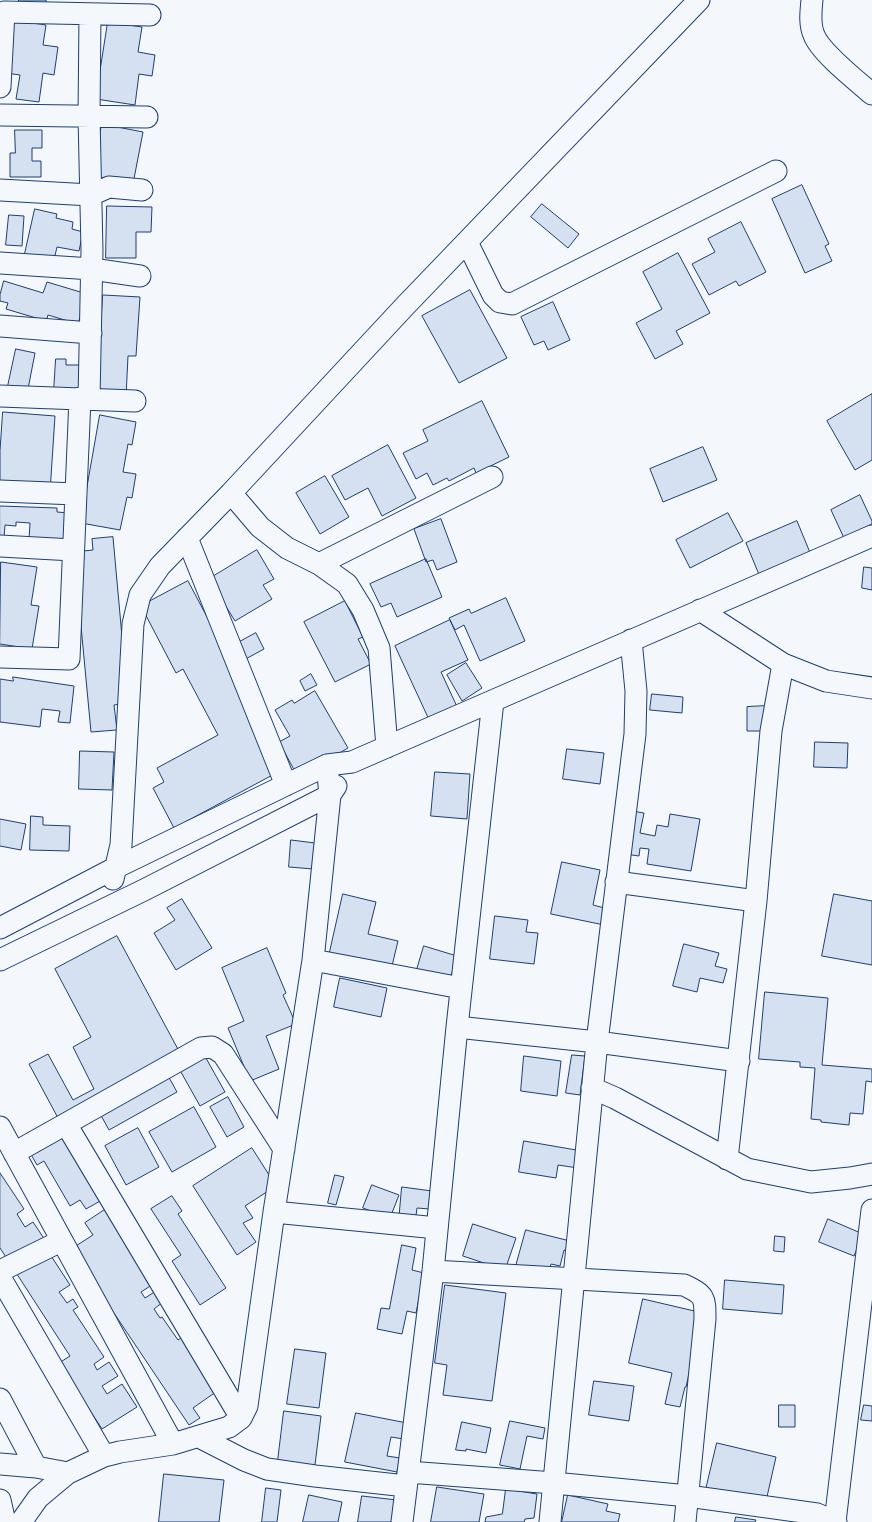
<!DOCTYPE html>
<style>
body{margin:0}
canvas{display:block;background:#f4f7fb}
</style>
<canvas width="872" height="1522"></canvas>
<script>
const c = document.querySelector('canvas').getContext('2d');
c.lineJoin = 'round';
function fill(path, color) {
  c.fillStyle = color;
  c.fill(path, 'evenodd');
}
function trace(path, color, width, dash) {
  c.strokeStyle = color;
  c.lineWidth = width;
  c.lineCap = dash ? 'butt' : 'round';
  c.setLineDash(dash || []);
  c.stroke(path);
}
const building = new Path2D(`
 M19,0H46V5H18Z
 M12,20L46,25L43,45L58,47L54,75L43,73L39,102L16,99L20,75L5,73Z
 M108,22L142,27L138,52L155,55L152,76L139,74L135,105L96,99Z
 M102,124L143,132L133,184L92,176Z
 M15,130H42V148H32V161H41V177H10V153H15Z
 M802,185L829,244L825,246L832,261L805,273L772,199Z
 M542,204L579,234L568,248L531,217Z
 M107,206L152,207L151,232H136V258H106Z
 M35,209L57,214L56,218L73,222L72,229L83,232L79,251L57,247L53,264L24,258Z
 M9,215L24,216L22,246L6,245Z
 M741,222L766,272L739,286L736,281L709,295L692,264L715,252L708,239Z
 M678,253L710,313L676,331L683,344L655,359L636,323L662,309L643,272Z
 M4,281L43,293L47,282L87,294L78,324L48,315L46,321L6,309L8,303L0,301V295Z
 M470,290L507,358L459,383L422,316Z
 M103,295L140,297L136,356H128L126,397L97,395Z
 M553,302L570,340L548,350L544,341L534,345L521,317Z
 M16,349L35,353L28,389L8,386Z
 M56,359H66V365H86L85,392L54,391Z
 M872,394V460L855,470L827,421Z
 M482,401L509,457L476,473L474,468L449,481L447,478L433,485L427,473L416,479L403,453L428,441L423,430Z
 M3,412L55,416L50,492H0V451Z
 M100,415L136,422L132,445L128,444L123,472L136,474L132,498L127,497L120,530L81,523Z
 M388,445L416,498L382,516L368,488L345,500L332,476Z
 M703,447L717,480L663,502L650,469Z
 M325,476L349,517L320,534L296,493Z
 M860,495L872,521V524L844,538L831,510Z
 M0,506L57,508V512L69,513L68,541L29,539L30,523L16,522V526L5,525L4,537L0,536Z
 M728,513L743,541L690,568L676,540Z
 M441,519L457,562L437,570L433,560L426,562L414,529Z
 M797,521L811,555L760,577L746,543Z
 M113,537L128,703L114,705L117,730L91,732L74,552L93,550L92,539Z
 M257,550L274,579L263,585L272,599L235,621L209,579Z
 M426,559L442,597L397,617L391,603L381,607L370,584Z
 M1,562L37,567L31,605L39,606L32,649L0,644Z
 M864,567L872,568V590L862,588Z
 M188,581L268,732L278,772L174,828L153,788L164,782L157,768L218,735L183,669L176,673L141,606Z
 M506,598L525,641L480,661L464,625L455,630L449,618L469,609L471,613Z
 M345,601L363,637L358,639L371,664L335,682L304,622Z
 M450,620L468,660L441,672L459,711L431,724L395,646Z
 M256,633L264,649L242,661L234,645Z
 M466,663L482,688L462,701L447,675Z
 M311,674L317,685L305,691L300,681Z
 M13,677L74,686L70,723L58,722L60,711L42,709L40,727L0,722V679L13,681Z
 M315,691L348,748L298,777L279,742L290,736L275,710L292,700L294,703Z
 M652,694L683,697L682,713L650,710Z
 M766,706V731H747V707Z
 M815,742L848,743L847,768L814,767Z
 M567,749L604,753L600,784L563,779Z
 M80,751L114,752L112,790L79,789Z
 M435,772L470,774L467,819L431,816Z
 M632,811L644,813L640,833L655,836L657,825L668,827L670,814L700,819L691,871L647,864L649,849L640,848L639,856L625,854Z
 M31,816L43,817V825L70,826L69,851L30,850Z
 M0,819L26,824L21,850L0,846Z
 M291,840L315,843L313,869L289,867Z
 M562,862L600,870L593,905L612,910L609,926L551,914Z
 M343,894L376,902L368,934L398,941L391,970L329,956Z
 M834,894L872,901V965L822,956Z
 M182,899L212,948L176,970L154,933L175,920L167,908Z
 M495,916L528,920L526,932L538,933L534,964L490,959Z
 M117,936L180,1053L58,1118L29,1064L48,1054L73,1100L94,1089L73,1047L91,1037L55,969Z
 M684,944L719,953L715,966L727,969L723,983L700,978L697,992L673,986Z
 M424,946L457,956L449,983L416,973Z
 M267,948L286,993L283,995L296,1024L266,1036L279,1069L250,1081L228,1028L244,1021L222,968Z
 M340,978L387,988L381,1017L334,1007Z
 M765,992L828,998L822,1065L872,1069V1082L866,1081L863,1114L850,1113L849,1125L821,1122V1120L811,1119L815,1068L800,1067V1062L759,1059Z
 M202,1051L225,1092L200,1106L177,1065Z
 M572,1055L585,1056L580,1095L566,1093Z
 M524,1056L561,1061L557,1096L521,1091Z
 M166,1072L177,1092L109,1130L98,1110Z
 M228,1097L244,1127L227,1137L210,1107Z
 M194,1107L216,1147L172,1172L149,1132Z
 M58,1123L102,1200L86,1209L80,1200L70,1206L44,1161L37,1165L24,1142Z
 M138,1128L159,1167L126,1185L105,1146Z
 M524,1141L582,1151L578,1168L558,1165L556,1178L519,1172Z
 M252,1148L276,1186L245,1206L253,1218L243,1223L256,1242L237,1255L193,1186Z
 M0,1173L24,1209L17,1214L25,1227L33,1222L45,1240L42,1242L70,1285L59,1292L67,1303L73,1299L78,1307L73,1310L104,1357L94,1364L97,1370L109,1362L118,1376L102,1386L107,1394L122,1384L137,1407L102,1429L59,1363L70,1356L0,1248Z
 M335,1175L344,1177L336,1205L328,1203Z
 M372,1185L399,1195L390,1218L363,1208Z
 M402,1187L432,1191L430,1209L417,1208L415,1223L399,1221Z
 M172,1196L182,1211L178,1214L226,1288L200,1305L172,1261L181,1255L151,1209Z
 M112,1205L161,1279L141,1292L145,1298L156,1291L163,1302L154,1309L160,1318L162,1317L178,1340L184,1336L220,1389L193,1408L200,1418L189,1425L71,1249L93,1235L85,1223Z
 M828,1219L863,1234L854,1256L819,1242Z
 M473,1224L516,1238L505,1270L463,1256Z
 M526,1230L574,1242L571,1252L564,1250L560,1266L551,1264L548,1275L516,1266Z
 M775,1236L785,1237L784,1252L774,1251Z
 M402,1245L416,1248L412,1270L424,1273L416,1313L407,1311L402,1334L377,1329L381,1308L389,1309Z
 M725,1280L784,1285L782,1314L723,1309Z
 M445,1285L506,1293L492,1401L443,1395L447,1365L435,1363Z
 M643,1299L703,1313L686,1387H685L680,1407L665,1404L672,1373L629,1363Z
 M295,1349L326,1353L319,1408L287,1404Z
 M594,1381L634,1386L629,1421L589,1415Z
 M779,1405H795V1427H779Z
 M864,1405L872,1406V1421L861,1420Z
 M284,1411L321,1416L314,1473L277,1469Z
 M356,1413L407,1423L404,1439L391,1437L387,1456L400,1458L397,1472L345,1462Z
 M510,1421L545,1428L543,1439L527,1436L520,1469L500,1465Z
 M462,1422L491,1428L486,1453L466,1449V1451L456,1450Z
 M717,1443L776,1457L764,1510L703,1502Z
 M164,1474L224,1480L219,1522H159Z
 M437,1487L484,1494L479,1522H431Z
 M266,1488L281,1490L277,1522H262Z
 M506,1489L537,1494L534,1518L525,1519L524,1522H485L486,1517L502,1514Z
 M309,1495L342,1502L338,1522H303Z
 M568,1495L608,1504L606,1511L620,1514L618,1522H562Z
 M362,1496L397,1500L394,1522H358Z
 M736,1517L756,1520L755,1522H735Z`);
const minor = new Path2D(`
 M812,0C811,11 809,24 814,35C820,52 857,81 872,94
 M0,87L4,12L150,15
 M0,115L147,117
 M0,190L91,195L109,187L142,190
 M467,242L493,295L500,302L512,304L776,171
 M0,263L92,269L140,276
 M0,326L91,333
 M0,396L135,401
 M89,399L92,251L89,116L90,14
 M0,491L76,494
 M231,493L260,527L287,548L319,564L347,584L363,610L379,648L387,747
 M187,538L286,785
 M0,546L73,550
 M319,564L492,477
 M700,610L783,664L826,681L872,688
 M0,657L69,659L80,398
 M113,879L121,845L133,624L140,595L160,566L231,493L405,306L699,0
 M616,882L756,901
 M0,928L115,868L327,765L352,762L872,536
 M0,960L144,890L330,795L336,786
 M313,960L461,988
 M457,1027L597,1042L739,1061
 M592,1088L615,1098L747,1169L811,1182L850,1178L872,1174
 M66,1124L241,1418
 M0,1127L173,1444
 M14,1153L201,1048L212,1047L223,1054L284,1149
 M727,1159L756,901L771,731L783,664
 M274,1212L437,1228
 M0,1271L61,1241
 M433,1271L684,1285C705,1295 705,1297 705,1319L685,1522
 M0,1277L104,1456
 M0,1399L36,1467L68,1473
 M199,1437L244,1460L267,1469L315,1476L406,1486
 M0,1464L36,1467
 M408,1472L554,1483L688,1496L817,1514L836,1522
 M0,1500L5,1522
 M21,1522L38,1498L68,1473L104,1456L120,1452L173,1444L229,1427L241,1418L247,1406L274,1212L313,960L330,795L327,765
 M402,1522L433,1271L457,1027L493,701
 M550,1522L597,1042L635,734L636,691L631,640
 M835,1522L872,1210`);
fill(building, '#d5e0f0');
trace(building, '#1d3f73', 1);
trace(minor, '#1d3f73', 23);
trace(minor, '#f4f7fb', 21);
</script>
